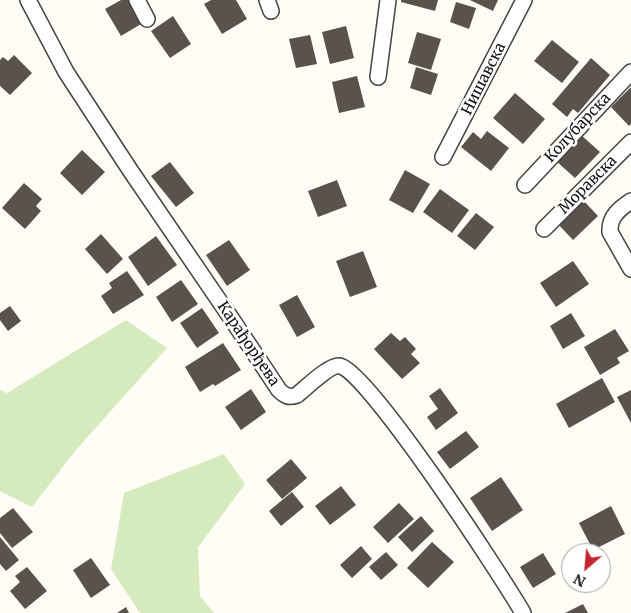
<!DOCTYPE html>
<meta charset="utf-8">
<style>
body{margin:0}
#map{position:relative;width:631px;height:613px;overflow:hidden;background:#fffdf5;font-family:Merriweather,serif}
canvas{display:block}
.north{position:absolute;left:561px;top:543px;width:50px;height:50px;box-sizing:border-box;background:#fff;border:1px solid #a0a0a0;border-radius:50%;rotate:207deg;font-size:14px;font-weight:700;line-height:20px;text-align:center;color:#111}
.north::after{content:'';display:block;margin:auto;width:18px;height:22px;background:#c4262e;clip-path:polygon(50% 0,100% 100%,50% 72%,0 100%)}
</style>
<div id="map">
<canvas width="631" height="613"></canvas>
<div class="north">N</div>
</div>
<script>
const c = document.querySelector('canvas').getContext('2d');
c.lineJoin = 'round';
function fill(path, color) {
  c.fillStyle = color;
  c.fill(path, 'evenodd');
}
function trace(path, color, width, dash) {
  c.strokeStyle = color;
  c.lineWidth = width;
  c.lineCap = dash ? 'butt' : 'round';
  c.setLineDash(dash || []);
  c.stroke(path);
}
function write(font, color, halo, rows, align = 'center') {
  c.font = font + ' Merriweather,serif';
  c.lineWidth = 5;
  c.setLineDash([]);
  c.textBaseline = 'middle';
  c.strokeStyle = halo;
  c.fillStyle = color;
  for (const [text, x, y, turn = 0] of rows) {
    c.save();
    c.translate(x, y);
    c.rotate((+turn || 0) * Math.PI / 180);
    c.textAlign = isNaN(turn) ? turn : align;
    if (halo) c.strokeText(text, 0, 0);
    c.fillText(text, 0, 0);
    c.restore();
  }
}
const green = new Path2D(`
 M126,320L167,348L75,451L32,507L0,491V390L7,393Z
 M224,454L245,484L198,547L200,596L214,613H140L111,569L124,493Z`);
const building = new Path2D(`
 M121,0H128L141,24L121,36L105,9Z
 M211,0H236L247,19L222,34L204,4Z
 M401,0H438L435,11L401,2Z
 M470,0H498L493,11Z
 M456,2L476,8L469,29L450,22Z
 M173,16L191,44L170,58L151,31Z
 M346,26L354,58L330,64L322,32Z
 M417,32L441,39L431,70L408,63Z
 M310,35L317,64L296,68L289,39Z
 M552,40L579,62L562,83L534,61Z
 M14,55L32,73L10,95L0,86V60L3,57L8,61Z
 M591,58L610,75L578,113L573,109L567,117L552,104Z
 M416,67L438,74L431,95L410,88Z
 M357,76L365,107L339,113L332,82Z
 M631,87V124L629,126L611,107Z
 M515,93L545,119L523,144L493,118Z
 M487,131L509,148L491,171L461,147L473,132L481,139Z
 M580,134L600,152L575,178L555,160Z
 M82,150L105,172L82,195L60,173Z
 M170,162L194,193L176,207L151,176Z
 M405,170L430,184L413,213L389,200Z
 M337,180L347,206L318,217L308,191Z
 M24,183L42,199L36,206L41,211L25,229L2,208Z
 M440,189L469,210L452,233L423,212Z
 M582,199L598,216L573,240L557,223Z
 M476,213L494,227L475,250L457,236Z
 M101,234L123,259L107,274L85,249Z
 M156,236L177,265L148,286L128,257Z
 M229,240L250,270L227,286L206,255Z
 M363,251L377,287L350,297L336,261Z
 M573,261L589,284L556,307L540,283Z
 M127,271L144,295L113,314L101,296L112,288L109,283Z
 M181,280L198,304L172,322L156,297Z
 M297,295L315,327L297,337L279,305Z
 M10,306L21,321L8,331L0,320V313Z
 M202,308L219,333L197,348L180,323Z
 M571,313L585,336L563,349L550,326Z
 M615,329L629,351L617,358L620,363L600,375L584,347Z
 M391,333L400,341L405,337L416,349L411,354L420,363L402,379L374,349Z
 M223,343L241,370L215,386L213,384L200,392L185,367Z
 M602,378L615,402L569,428L556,404Z
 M440,388L458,413L436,430L427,417L438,409L429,396Z
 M251,389L266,412L241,430L225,407Z
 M631,390V423L617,397Z
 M466,431L479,447L450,469L437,452Z
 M291,459L307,478L282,499L266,480Z
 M501,477L523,510L492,531L470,498Z
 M341,486L356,505L330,525L315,506Z
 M292,492L304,507L281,526L269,511Z
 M399,503L414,519L388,543L373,527Z
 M611,506L625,534L593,550L579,523Z
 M13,508L33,532L12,548L0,533V518Z
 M421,516L434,531L412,552L398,537Z
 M0,537L19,560L6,571L0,564Z
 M432,542L454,562L428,588L407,568Z
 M361,546L372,559L352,578L340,565Z
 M386,552L398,565L381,580L369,567Z
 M543,553L556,574L533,588L520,567Z
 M91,558L110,585L91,598L73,570Z
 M27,567L47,591L25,609L10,591L20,582L15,576Z
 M583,604L588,613H565Z
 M126,607L129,613H117Z`);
const street = new Path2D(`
 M28,0L66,72L130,170L231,318L279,390C285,396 289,398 297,395C306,388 330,364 340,366C368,371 503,578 523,613
 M137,0L147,19
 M267,0L271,11
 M378,77L388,0
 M443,157L524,0
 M525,185L631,72
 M631,201C619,209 609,217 610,232L631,269
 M544,229L631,142`);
const streetNames = [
 ["Нишавска",484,79,-63],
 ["Колубарска",578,128,-47],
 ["Моравска",588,185,-45],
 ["Карађорђева",248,344,56]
];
fill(green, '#d5ebbd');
fill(building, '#5a524d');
trace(street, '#444', 18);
trace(street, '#fff', 15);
write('15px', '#111', '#fff', streetNames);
</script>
